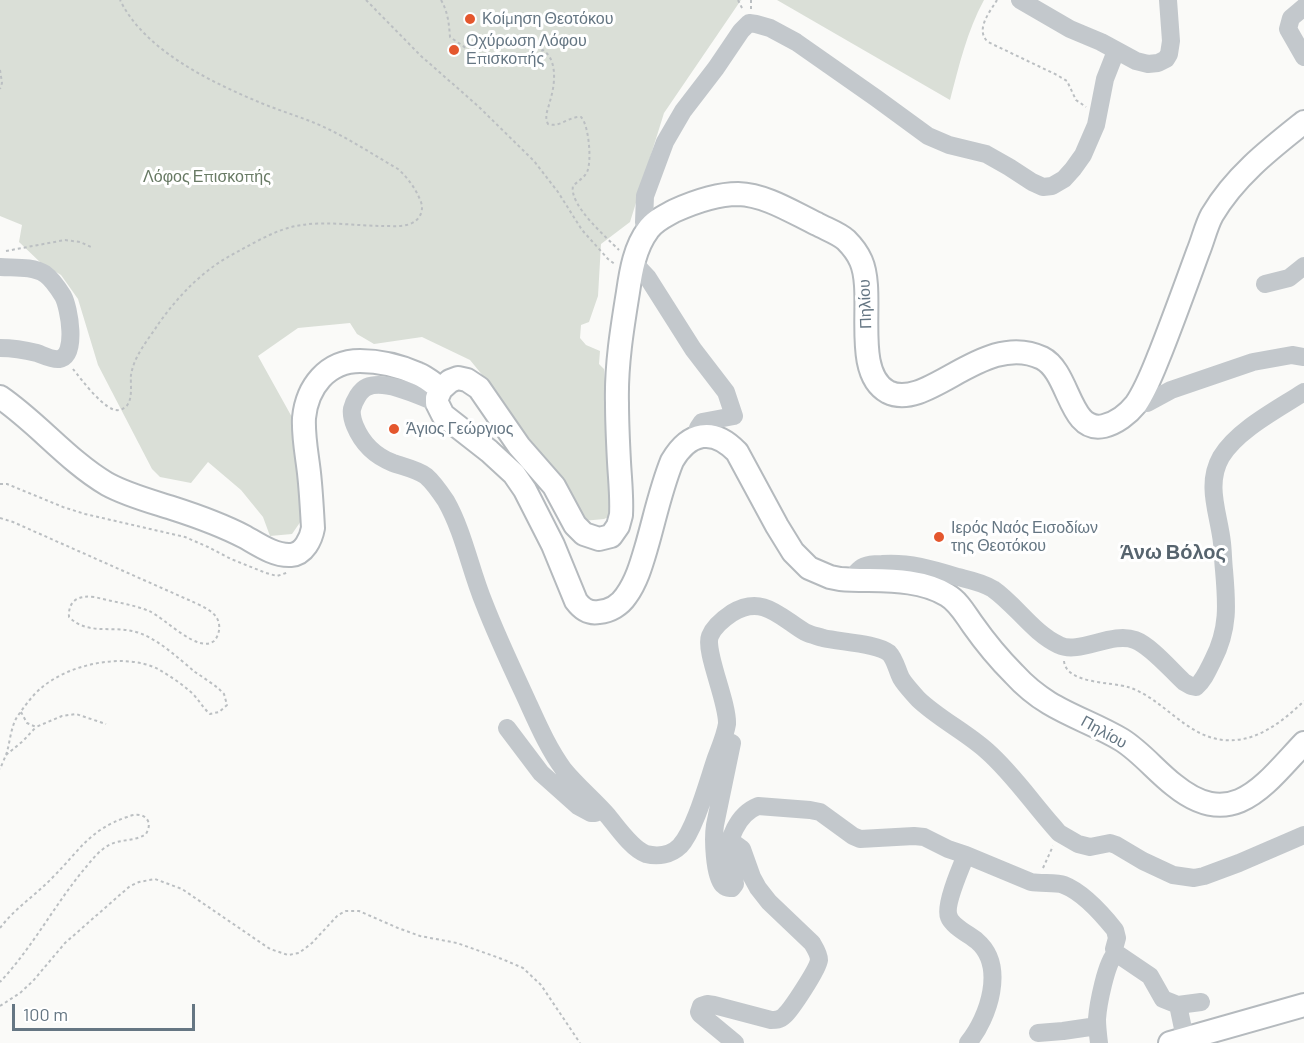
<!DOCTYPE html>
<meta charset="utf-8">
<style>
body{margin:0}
#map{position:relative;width:1304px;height:1043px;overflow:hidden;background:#fafaf8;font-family:Barlow,sans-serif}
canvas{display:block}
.scale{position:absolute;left:12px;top:1004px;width:183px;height:27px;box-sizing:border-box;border:3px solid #657683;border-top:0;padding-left:8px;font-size:18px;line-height:21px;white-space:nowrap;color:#657683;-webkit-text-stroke:4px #fff;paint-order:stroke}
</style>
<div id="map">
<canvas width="1304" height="1043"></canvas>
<div class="scale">100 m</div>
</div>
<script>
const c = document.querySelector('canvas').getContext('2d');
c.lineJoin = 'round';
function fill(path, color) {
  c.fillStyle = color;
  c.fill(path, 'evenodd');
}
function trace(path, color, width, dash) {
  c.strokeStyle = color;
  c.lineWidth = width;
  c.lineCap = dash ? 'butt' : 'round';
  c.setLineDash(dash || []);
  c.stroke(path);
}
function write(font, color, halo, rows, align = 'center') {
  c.font = font + ' Barlow,sans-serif';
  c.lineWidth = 6;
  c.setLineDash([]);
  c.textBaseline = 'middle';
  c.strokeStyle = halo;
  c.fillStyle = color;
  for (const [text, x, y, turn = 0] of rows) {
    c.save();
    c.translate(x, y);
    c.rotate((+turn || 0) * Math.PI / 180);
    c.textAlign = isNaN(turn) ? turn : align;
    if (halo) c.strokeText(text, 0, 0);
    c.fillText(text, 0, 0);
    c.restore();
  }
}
const green = new Path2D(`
 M0,0H741L664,113L630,222L601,244L598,296L589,322L581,325L580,338L586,345L600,351L599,364L604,369L609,434L608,468L611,473V516L604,519L583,521L529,446L488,382L470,360L422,337L374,344L357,334L350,323L298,328L258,356L293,419L301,521L292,534L270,536L263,517L241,490L208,462L191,483L160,477L152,469L98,365L78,299L61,275L41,263L19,242L22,225L0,216Z
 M777,0H984C967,31 959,66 950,100Z`);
const path = new Path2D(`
 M366,0L421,56L478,106L534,161L558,192L582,230L608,259L616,265
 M441,0C448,12 449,24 450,37L476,55L516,65L533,64L541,51L543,50C558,60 555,85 550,101C548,110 544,116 548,124C560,128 569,116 581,117C589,125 592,162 587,172C584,178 578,181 573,186C569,205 606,237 619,250
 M738,0L743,10
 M997,0C989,13 975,30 988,42L1057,75L1067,81L1076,100L1086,107
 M751,9V0
 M0,70L2,83L0,89
 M6,251L65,240L80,242L93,248
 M73,369C81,379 106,413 119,410C135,407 130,386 131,375C132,369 134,363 137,357C143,345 152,334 159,323C180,294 203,270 235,253C256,242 278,228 302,225C327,221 358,226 383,226C392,226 402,227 410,224C420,220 424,211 421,202C416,189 408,178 398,169C374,155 351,140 326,128C305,118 283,112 261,103C211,82 145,51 120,0
 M0,484H7L63,507L85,514L185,537L208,547L231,559L266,573L277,576L289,572
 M0,518L13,522L191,601C201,606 217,611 219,624C220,630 218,637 214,641C198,654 165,618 149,611C132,604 113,602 95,597C79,595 68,600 69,617C87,635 110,626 132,631C154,635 178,658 195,672C203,677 211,683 218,688L224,694L227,705L219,712L210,714C203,708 199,700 192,693C182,684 170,676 158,669C124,652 68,664 40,689C31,697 24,707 17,717C11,727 10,741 7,752C5,758 2,764 0,769
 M1064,661C1066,684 1112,682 1128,687C1163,698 1186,737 1224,740C1256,743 1282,722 1304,701
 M21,712L27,723L36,727L62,716L76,714L106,724
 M6,755L23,741L36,727
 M1043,868L1053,846
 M0,928C15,908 36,895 53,877C80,850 89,830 127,817C134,814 144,813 148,821C150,826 148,830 146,834C133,843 118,837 103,849C95,855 88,865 81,873C53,908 31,949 0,982
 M0,1006L20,993L33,981L65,943L130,886L139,882L155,879L182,889L270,949L288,955L299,953L312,943L338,915L346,911H359L398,928L420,936L457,943L502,959L523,968L541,985L580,1043`);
const minor = new Path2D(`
 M1020,0L1070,29L1101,42L1136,61L1148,64L1158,63L1166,59L1169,54L1171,41L1168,0
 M1304,7L1291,18L1288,29L1304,57
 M646,232L644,222L645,196L665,142L683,111L716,68L741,31L749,23L756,24L770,28L796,42L876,98L928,136L949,145L986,154L1009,167L1032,182L1043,187L1052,186L1064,179L1073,169L1083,155L1096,125L1105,79L1116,51
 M634,263L648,278L693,349L726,392L734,416L702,422L698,428L697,438
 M0,267C15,268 32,266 45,274C52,279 58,288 63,296C69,307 78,356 59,359C52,360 43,355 37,353C25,350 12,348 0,348
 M1265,284L1289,278L1304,266
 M437,403C420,396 385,379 367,387C360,390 354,401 352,409C351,415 353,421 355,426C362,443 375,456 393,463C404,467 416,469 426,476C434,483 440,492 446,501C464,533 470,569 484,603C496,634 510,664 524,694C536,720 547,747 564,770C577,786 594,800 608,816C617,827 632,849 646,854C658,857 671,855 680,846C695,830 708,781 716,758C720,747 725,736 727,724C728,702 704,651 710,636C714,626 723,619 732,613C763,594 781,618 805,632C811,635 817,636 823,638C839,642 877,643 889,653C895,659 897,670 901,678C905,685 912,692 918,699C939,719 966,732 987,751C1012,773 1031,801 1053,826L1059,833L1078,844L1090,847L1110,843L1116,845L1143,861L1173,875L1194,878L1204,876L1239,863L1304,835
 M1137,403H1147L1171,390L1253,362L1292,355L1304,357
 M853,580C855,576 856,571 860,569C866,564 875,564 882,564C909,562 932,569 958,577C970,580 982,582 993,589C1016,605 1033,633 1059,645C1079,655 1112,631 1135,640C1151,646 1171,670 1184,682L1191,686L1196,687C1204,680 1208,670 1213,660C1229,629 1227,604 1224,570C1223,561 1223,552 1222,543C1219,514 1205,485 1221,457C1237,430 1278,409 1304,392
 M507,728L541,773L578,806L591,813H595L602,810
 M727,741L732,743L715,825C713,838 714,875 723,885C727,889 728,888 732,888L735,884C734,876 730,869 729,861C726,840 738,814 758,806L810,810L820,812L853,836L860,839L914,836L924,837L948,849L966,855L1031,882C1041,884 1056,882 1064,885C1082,892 1103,915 1115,930L1117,938L1114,949L1116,953L1150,976L1163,999L1178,1005L1185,1038
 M731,841L742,849L752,877L758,888L769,902L812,943C815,948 819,954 819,960C818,969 791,1010 784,1016C780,1020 776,1020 771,1020L714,1005L707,1004L701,1006L699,1012L700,1014L735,1043
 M966,855C961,867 944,906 949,917C952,926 970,935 977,941C1006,966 989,1017 968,1043
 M1178,1005L1201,1002
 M1038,1033L1063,1031L1097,1026
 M1099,1043C1098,1035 1097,1027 1097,1019C1098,1005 1106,962 1116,953`);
const major = new Path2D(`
 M1304,122C1270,149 1235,176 1212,215C1206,226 1203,240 1198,252C1186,285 1174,318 1161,351C1154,368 1147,388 1136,404C1128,414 1116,423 1104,426C1069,434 1070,372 1042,358C984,330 928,412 888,392C851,372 876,295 861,261C858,254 852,246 846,240C838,233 826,229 817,224C792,212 766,195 738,194C716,194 694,202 674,211C665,216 654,221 648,230C635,247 631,271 628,292C622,329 616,366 617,403C617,423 618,443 619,462C620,480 622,497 621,515L618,526L611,536L599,539L584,534L575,525L554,486L519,446L479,388L467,380L458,378L450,381L441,389L437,398V403L443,415L489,451L514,474L525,490L553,545L576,601C582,609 589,614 599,612C610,611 620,605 626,596C637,581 642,562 647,545C655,517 661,488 672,461C689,432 713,427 737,452L777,526L793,552L809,568L830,577L840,579C875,582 915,576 947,595C959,602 965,614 973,625C985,642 999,659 1014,674C1024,685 1036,695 1049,703C1072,717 1099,726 1122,740C1141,752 1156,771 1174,785C1233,833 1265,784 1304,743
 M0,397C38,423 68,461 107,484C127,495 150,501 172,508C197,516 222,525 245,537C259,545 275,556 291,555C304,554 311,539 313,528C312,510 311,491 309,473C307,455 303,436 304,418C307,387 327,361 360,361C379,361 400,366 418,374C426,377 434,384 441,389
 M1170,1043L1304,1005`);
const markers = [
 [470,19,6,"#e4572e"],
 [454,50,6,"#e4572e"],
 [394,429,6,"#e4572e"],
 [939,537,6,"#e4572e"]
];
const poiNames = [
 ["Κοίμηση Θεοτόκου",482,19],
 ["Οχύρωση Λόφου",466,41],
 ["Επισκοπής",466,59],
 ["Άγιος Γεώργιος",406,429],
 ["Ιερός Ναός Εισοδίων",951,528],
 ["της Θεοτόκου",951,546]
];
const parkNames = [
 ["Λόφος Επισκοπής",207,177]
];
const streetNames = [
 ["Πηλίου",865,304,-92],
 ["Πηλίου",1104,732,29]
];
const quarterNames = [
 ["Άνω Βόλος",1173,552]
];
fill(green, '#dadfd7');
trace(major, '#b5babe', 26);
trace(path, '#bbbfc2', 2, [3, 3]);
trace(minor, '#c3c8cc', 18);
trace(major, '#fff', 22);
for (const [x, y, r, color] of markers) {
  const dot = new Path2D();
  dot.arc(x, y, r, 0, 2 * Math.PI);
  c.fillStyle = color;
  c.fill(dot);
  trace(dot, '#fff', 2);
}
write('16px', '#657683', '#fff', poiNames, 'left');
write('16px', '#687a64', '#fff', parkNames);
write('16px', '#657683', '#fff', streetNames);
write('bold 20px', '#57646e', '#fff', quarterNames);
</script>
